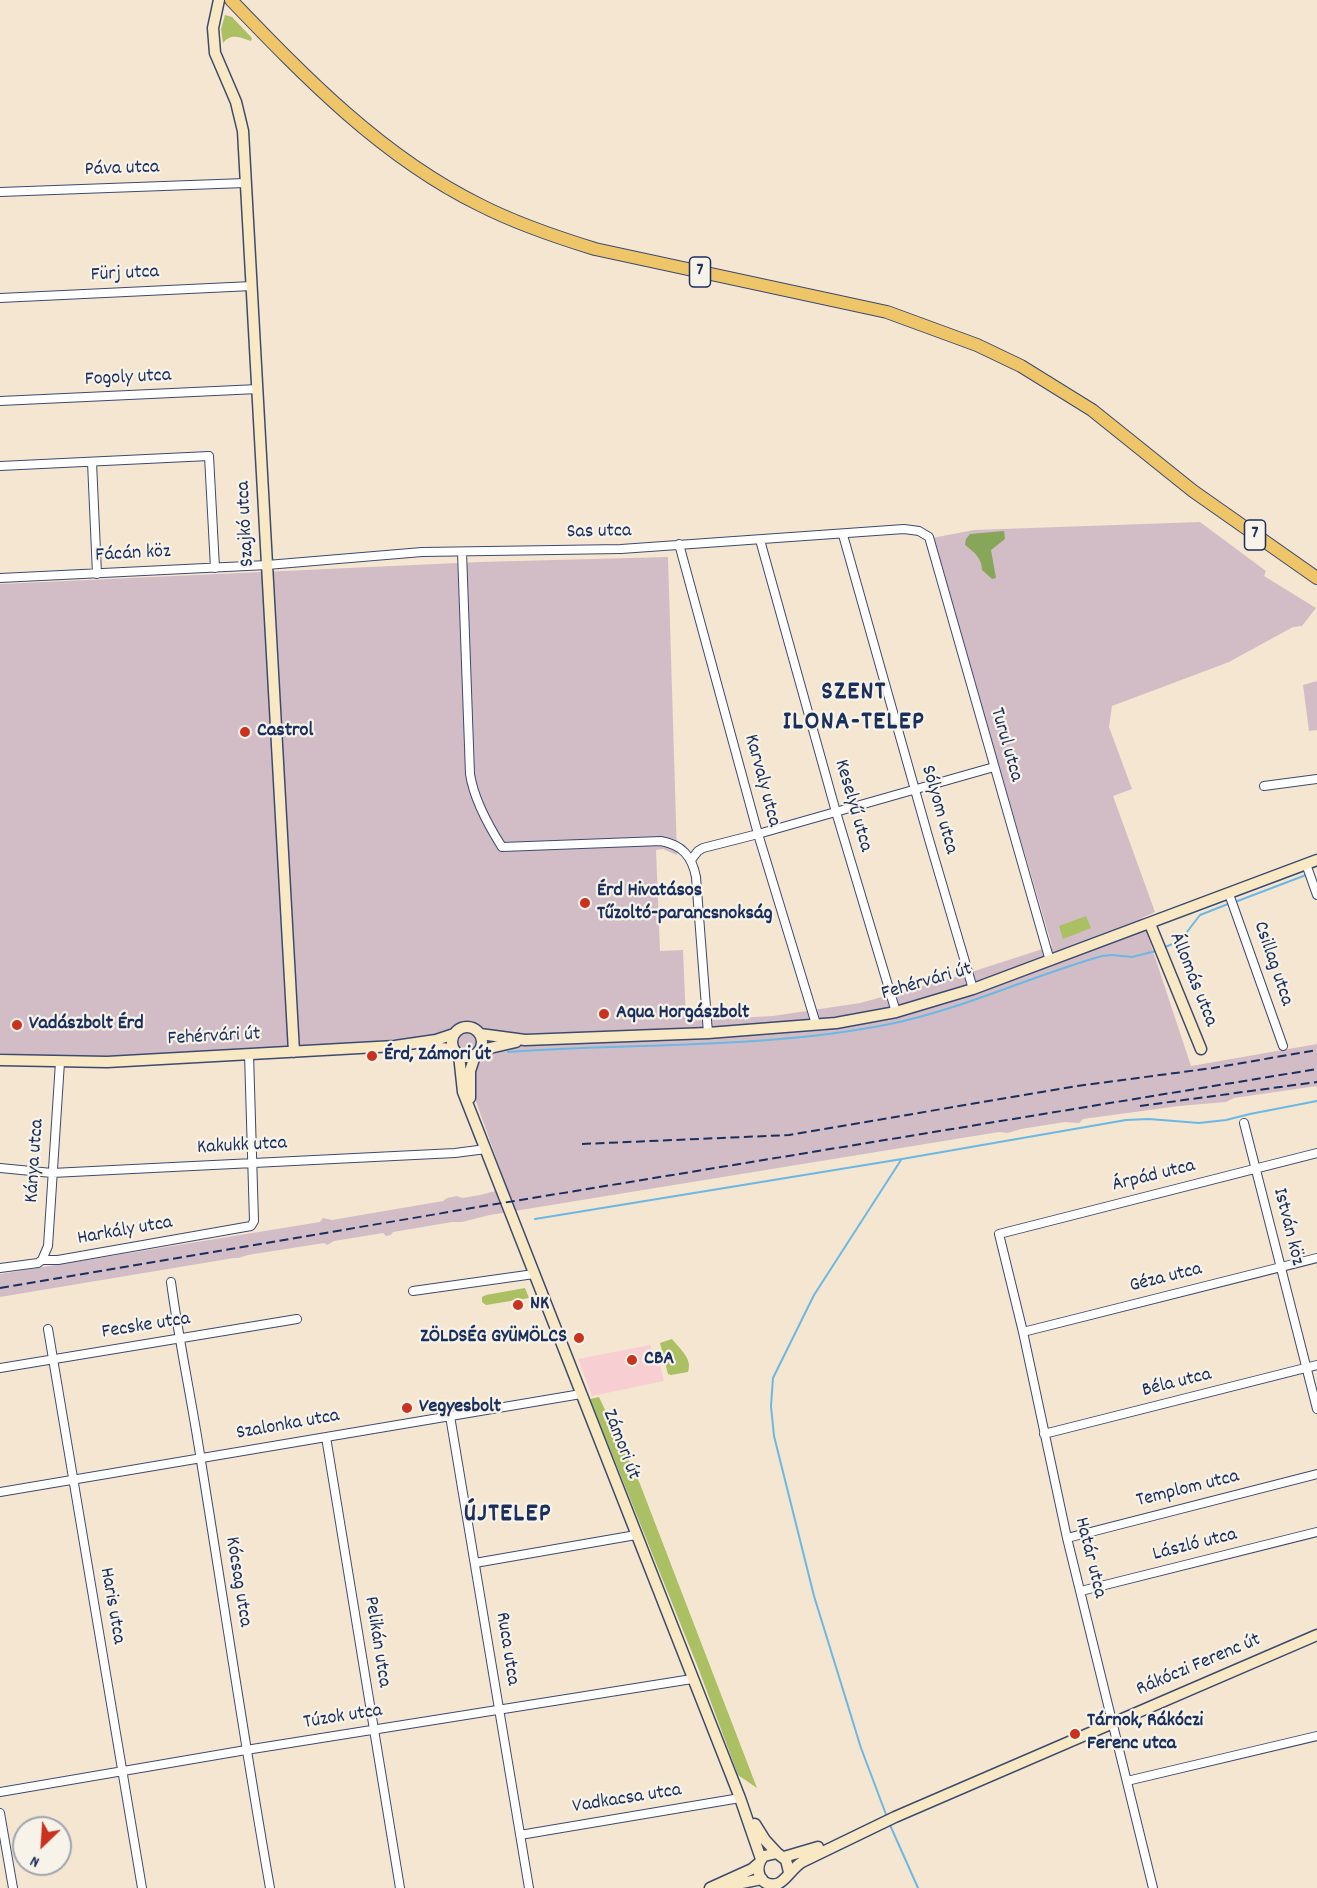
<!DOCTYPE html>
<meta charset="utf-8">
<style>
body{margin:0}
#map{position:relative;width:1317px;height:1888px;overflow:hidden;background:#f5e6d1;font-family:Dekko,sans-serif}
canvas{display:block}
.north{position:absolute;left:12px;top:1816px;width:60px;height:60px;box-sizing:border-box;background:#f7f3e8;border:2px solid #9fa5b1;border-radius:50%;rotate:205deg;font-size:16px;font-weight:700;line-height:24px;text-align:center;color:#1b2f5e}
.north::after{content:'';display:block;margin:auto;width:21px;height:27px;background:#c8321e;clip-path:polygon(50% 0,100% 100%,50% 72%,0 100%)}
</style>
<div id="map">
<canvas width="1317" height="1888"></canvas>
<div class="north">N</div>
</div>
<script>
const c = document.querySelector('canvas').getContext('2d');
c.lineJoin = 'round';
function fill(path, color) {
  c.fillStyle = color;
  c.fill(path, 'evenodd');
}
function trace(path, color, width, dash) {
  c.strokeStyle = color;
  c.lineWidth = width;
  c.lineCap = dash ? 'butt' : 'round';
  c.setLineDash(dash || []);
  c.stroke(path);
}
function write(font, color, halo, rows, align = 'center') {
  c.font = font + ' Dekko,sans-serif';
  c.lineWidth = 4.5;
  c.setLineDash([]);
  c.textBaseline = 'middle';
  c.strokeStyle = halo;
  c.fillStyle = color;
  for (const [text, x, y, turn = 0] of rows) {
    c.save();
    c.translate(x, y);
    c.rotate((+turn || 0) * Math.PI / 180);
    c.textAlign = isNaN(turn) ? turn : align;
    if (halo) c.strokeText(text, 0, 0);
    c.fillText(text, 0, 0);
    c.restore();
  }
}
const built = new Path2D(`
 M650,1345L655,1361H659L664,1381L592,1396L578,1359Z`);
const industrial = new Path2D(`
 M1200,522L1266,571L1264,576L1316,608L1302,626L1293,627L1229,662L1112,706L1109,727L1132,789L1113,796L1155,912L1142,918L1191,1066L1317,1044V1086L1234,1098L1226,1102L1179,1106L1083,1119L1079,1123L1065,1122L1021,1129L1008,1133L999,1132L956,1139L490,1215L462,1222H452L393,1232L391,1235L386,1236L383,1233L334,1241L327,1245L324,1243L248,1255L239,1258H234L0,1297V1274L320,1222L323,1218L332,1220L443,1201L447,1198L457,1196L462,1198L480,1195L507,1188L452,1035L291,1048L60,1058L0,1053V584L479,562L668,557L677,855L663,849L656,850L660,951L683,950L686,1021L773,1016L860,1003L962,975L1052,946L932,538L974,530Z
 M1317,681V730L1309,731L1303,685Z`);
const green = new Path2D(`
 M225,15L232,17L252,38L251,41C239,37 231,33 223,43L221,29Z
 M1086,916L1091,928L1063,939L1059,926Z
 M525,1288L529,1298L486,1305L482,1302V1297L486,1295Z
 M672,1339C680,1349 693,1359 688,1372L671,1375L668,1374L660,1343Z
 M599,1397L640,1484L757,1788L738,1775L699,1670L590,1399Z`);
const forest = new Path2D(`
 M1004,531L1005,539L991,550L996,578L992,579L982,570C982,558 974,552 965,545L966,539L970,534Z`);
const stream = new Path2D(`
 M1235,902L1306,875
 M1165,947L1180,941L1200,915L1228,904
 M508,1052C634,1043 765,1049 890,1024C963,1009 1031,976 1102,956L1112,955L1132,957L1156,951
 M535,1219L902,1159L1126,1120L1149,1119L1199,1123L1226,1120L1250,1114L1317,1101
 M887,1817L861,1748L814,1596L774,1436L771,1406L773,1378L814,1295L901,1160
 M890,1825L918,1888`);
const street = new Path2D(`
 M0,192L245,183
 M0,298L252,286
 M0,401L258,389
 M92,462L97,574
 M0,466L209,456L215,568
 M843,535L928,836L973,989
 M760,540L836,812L896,1012
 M679,544L758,834L816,1024
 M462,552L470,774C474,800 488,825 502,847L661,841C682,845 692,856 696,877L708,1033
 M0,578L267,565L422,552L621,549L904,529L919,531L929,537L1050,961
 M1264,786L1317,779
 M691,860L698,851L703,848L758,834L994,767
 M1306,864L1317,895
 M1229,894L1283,1046
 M1244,1123L1317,1409
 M0,1168L52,1173L455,1153L486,1149
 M42,1260L48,1246L60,1062
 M0,1268L38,1263L42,1260H58L251,1226L254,1221L249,1054
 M171,1282C179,1342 192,1401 201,1461C224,1603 245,1746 270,1888
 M413,1291L534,1274
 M48,1329L142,1888
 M1023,1332L1317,1258
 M0,1368L297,1319
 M450,1416L529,1888
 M1044,1434L1317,1365
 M326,1437L400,1888
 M0,1492L581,1394
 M1067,1538L1317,1474
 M475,1563L636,1535
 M1081,1591L1317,1532
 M1127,1781L1317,1736
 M0,1792L246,1750L692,1679
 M0,1813L13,1888
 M520,1835L740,1798
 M1153,1888L1067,1538L1023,1332L999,1234L1317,1153`);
const secondary = new Path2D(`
 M219,0L213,28L215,53L236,102L243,131L294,1052
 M1150,924L1201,1049
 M452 1042a15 15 0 1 1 30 0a15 15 0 1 1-30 0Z
 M480,1034L525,1040L708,1033L836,1023L896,1012L973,989L1317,860
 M424,1047L453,1049
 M481,1050L516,1042
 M459,1055L463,1092L740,1798L761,1859
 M0,1060L107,1062L395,1046L436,1040L454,1034
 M470,1098V1071L475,1056
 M755,1824L765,1840L777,1853
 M784,1857L818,1847
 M789,1872L786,1860L777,1853L764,1856C753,1867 759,1888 777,1884C785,1882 792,1868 802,1862L895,1817L1317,1635
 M727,1886L762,1879
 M710,1888L752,1869L759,1863`);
const primary = new Path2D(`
 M231,0C305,77 382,157 480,205C517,224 556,237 595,249L887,312L977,345L1021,366L1092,410L1193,491L1317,578`);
const rail = new Path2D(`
 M1140,1106L1317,1082
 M582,1144L789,1135L1077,1086L1213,1068L1317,1050
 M0,1288L496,1204L1317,1069`);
const markers = [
 [245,732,6,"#c8321e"],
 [585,903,6,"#c8321e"],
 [604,1014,6,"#c8321e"],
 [17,1025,6,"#c8321e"],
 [372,1056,6,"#c8321e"],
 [518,1305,6,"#c8321e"],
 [579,1338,6,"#c8321e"],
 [632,1360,6,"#c8321e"],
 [407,1408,6,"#c8321e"],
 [1075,1734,6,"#c8321e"]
];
const shields = [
 [700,272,21],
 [1255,535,21]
];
const shieldNames = [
 ["7",700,272],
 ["7",1255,535]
];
const streetNames = [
 ["Páva utca",122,170,-2],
 ["Fürj utca",125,275,-3],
 ["Fogoly utca",128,379,-3],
 ["Szajkó utca",247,524,-93],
 ["Sas utca",599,533,-1],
 ["Fácán köz",133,555,-3],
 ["Turul utca",1005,745,74],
 ["Karvaly utca",761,781,75],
 ["Keselyű utca",852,806,74],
 ["Sólyom utca",938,810,74],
 ["Csillag utca",1272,964,71],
 ["Állomás utca",1192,980,68],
 ["Fehérvári út",927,983,-16],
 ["Fehérvári út",214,1038,-3],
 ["Kakukk utca",242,1147,-3],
 ["Kánya utca",36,1161,-86],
 ["Árpád utca",1154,1177,-14],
 ["István köz",1287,1227,76],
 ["Harkály utca",125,1232,-10],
 ["Géza utca",1166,1279,-14],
 ["Fecske utca",146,1327,-9],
 ["Béla utca",1177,1384,-14],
 ["Szalonka utca",288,1426,-10],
 ["Zámori út",620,1445,69],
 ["Templom utca",1188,1490,-14],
 ["László utca",1195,1546,-14],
 ["Határ utca",1089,1558,76],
 ["Kócsag utca",237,1582,81],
 ["Haris utca",111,1606,80],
 ["Pelikán utca",376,1642,81],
 ["Ruca utca",506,1649,81],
 ["Rákóczi Ferenc út",1199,1666,-23],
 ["Túzok utca",343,1718,-9],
 ["Vadkacsa utca",627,1800,-9]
];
const poiNames = [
 ["Castrol",257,732],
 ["Érd Hivatásos",597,892],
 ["Tűzoltó-parancsnokság",597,915],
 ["Aqua Horgászbolt",616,1014],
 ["Vadászbolt Érd",29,1025],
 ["Érd, Zámori út",384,1056],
 ["NK",530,1305],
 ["ZÖLDSÉG GYÜMÖLCS",567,1338,"right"],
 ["CBA",644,1360],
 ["Vegyesbolt",419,1408],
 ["Tárnok, Rákóczi",1087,1722],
 ["Ferenc utca",1087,1745]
];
const districtNames = [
 ["SZENT",854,694],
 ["ILONA-TELEP",854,724],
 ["ÚJTELEP",508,1516]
];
fill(built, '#f7cfd3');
fill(industrial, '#d2bdc7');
fill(green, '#abbf63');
fill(forest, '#88a659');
trace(stream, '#6bb8e4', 2);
trace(street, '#3c4a6f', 10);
trace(secondary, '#3c4a6f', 13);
trace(primary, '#3c4a6f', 14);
trace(street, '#fff', 8);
trace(secondary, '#f8e8c3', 10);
trace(primary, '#eec569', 12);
trace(rail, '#1b2f5e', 2, [9, 4.5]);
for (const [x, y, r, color] of markers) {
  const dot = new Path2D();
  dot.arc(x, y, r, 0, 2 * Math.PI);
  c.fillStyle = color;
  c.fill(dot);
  trace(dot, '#f7f3e8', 2);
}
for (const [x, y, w] of shields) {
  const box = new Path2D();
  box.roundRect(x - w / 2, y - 15, w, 30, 4.5);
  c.fillStyle = '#f7f3e8';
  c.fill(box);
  trace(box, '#1b2f5e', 1.5);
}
write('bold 18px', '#1b2f5e', null, shieldNames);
write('20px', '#1b2f5e', '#f7f3e8', streetNames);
write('bold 20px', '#1b2f5e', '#f7f3e8', poiNames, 'left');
c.letterSpacing = '1.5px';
write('bold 26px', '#1b2f5e', '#f7f3e8', districtNames);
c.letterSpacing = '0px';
</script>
